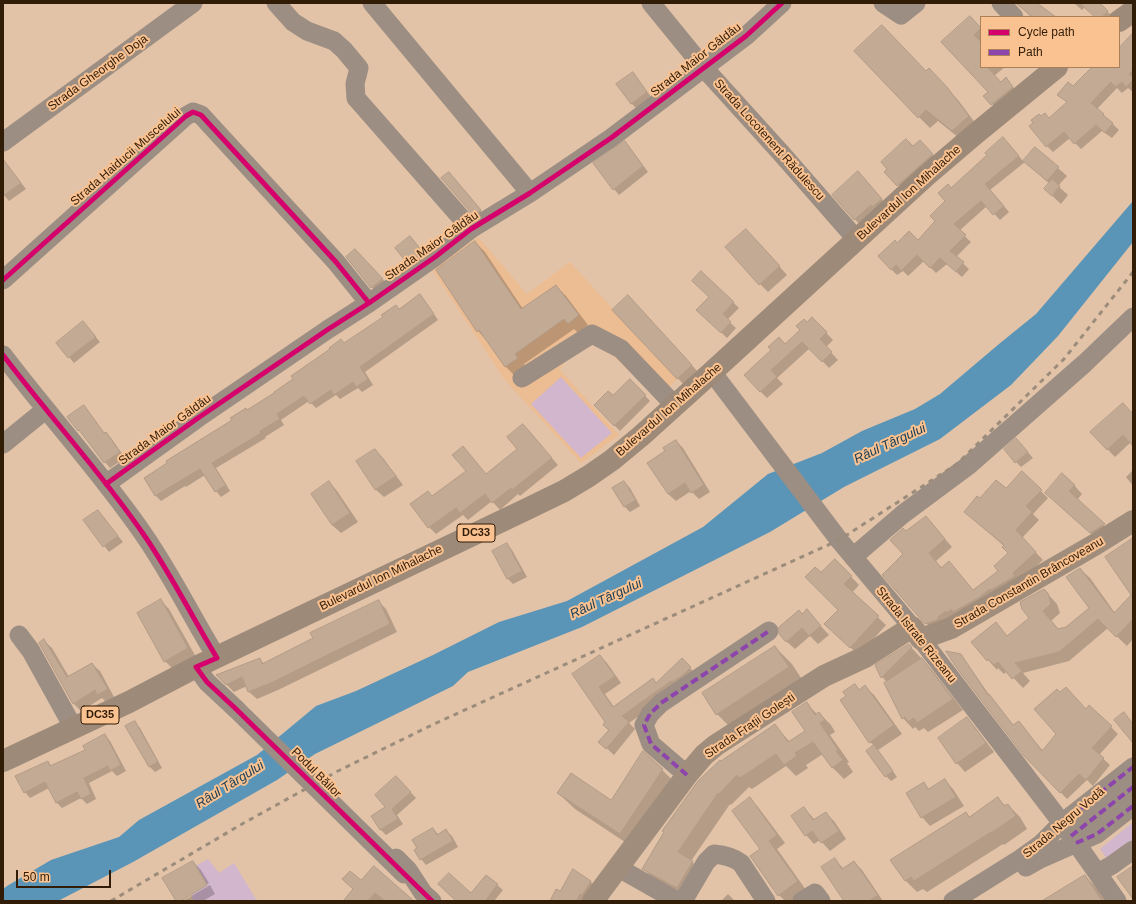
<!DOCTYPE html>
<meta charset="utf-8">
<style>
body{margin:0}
#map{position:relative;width:1136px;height:904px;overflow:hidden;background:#e2c3a8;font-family:Helvetica,sans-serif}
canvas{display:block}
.frame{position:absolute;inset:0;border:4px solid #311c08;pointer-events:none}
.legend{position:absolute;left:980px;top:16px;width:140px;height:52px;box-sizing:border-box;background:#fac290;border:1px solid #aa805a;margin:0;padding:5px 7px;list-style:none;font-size:12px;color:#311c08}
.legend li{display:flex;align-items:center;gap:8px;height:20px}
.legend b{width:20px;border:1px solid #aa805a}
.scale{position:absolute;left:16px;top:870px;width:95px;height:18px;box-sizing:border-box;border:2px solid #311c08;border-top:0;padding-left:5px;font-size:12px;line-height:14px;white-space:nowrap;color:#311c08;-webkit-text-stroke:3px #fac290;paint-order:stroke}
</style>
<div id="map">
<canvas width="1136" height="904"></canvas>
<div class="frame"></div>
<ul class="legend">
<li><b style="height:5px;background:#d6006c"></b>Cycle path</li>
<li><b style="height:5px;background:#8e44ad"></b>Path</li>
</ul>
<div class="scale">50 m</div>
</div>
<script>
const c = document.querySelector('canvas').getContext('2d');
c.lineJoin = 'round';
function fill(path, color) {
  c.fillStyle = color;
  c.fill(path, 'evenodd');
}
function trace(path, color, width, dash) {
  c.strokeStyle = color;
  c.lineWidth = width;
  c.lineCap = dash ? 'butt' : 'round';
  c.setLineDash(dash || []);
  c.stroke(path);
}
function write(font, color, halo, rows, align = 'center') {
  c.font = font + ' Helvetica,sans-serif';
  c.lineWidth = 4;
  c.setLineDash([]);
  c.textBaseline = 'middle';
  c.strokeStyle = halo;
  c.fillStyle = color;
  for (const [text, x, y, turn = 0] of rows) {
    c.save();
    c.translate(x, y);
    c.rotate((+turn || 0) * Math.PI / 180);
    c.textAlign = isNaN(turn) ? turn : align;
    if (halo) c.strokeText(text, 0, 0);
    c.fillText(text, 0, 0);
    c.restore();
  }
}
const built = new Path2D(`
 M478,237L527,294L570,262L677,379L658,399L603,346L596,343L566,360L560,370L619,435L581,463L504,379L431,268Z`);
const green = new Path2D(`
 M561,377L612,433L581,458L531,404Z
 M1133,822V847L1110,863L1100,849Z
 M208,859L219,873L234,863L257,901H194L191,895L207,885L196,866Z`);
const water = new Path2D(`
 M1133,201V242L1058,336L1011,385L940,439L844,487L770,532L582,627L468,672L453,686L315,754L277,780L133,862L58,901H3V889L7,886L51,860L119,837L139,820L257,755L316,706L356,691L433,655L499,622L567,601L703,527L768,474L822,453L862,431L915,409L940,394L999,344L1036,314Z`);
const shadow = new Path2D(`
 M1017,3H1035L1055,17H1031Z
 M1074,3H1098L1113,17H1096L1085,7L1082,10Z
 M970,17L981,29V67H1005L994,76L1001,83L1006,79L1020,95L999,112L992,104L989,92L943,42Z
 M1119,58L1133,68V92L1128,88L1122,93L1117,88L1097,109L1119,130L1112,138L1102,131L1081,149L1070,138L1053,152L1047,146L1041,117L1050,119L1068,103L1059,95L1073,87L1094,67H1119Z
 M929,69L958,100L979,128L964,142L938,121L930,128L919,117L926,72Z
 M633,73L652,98L637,109L631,103Z
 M1003,138L1024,162L1035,148L1058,168L1067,176L1058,186L1068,195L1061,204L1045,189L1050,184L1025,162L990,190L1009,212L1000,220L987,206L959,231L971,242L956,257L969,269L962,277L947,264L936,273L924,261L908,276L903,271L897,275L891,269L897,244L918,242L936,221L951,189L989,155Z
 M925,146L938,160L903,190L886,172L913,147Z
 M630,148L648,172L619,195L614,189Z
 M4,161L26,189L9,201L3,194Z
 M863,178L887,205L860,225L834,195Z
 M454,179L485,216L479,220L474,214Z
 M410,237L427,258L413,268L408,263Z
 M754,238L787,275L768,292L760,284Z
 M475,242L485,252L523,309L556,286L566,296L588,325L578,333L574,329L524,364L527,369L516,377L506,367L488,342L478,331Z
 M361,256L388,285L377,293L348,257Z
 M702,273L739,308L727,320L736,328L727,338L698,310L710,297Z
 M420,296L425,301L438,320L365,372L373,385L362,392L358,388L340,399L336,395L316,408L309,401L281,420L284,425L265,437L266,438L216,468L230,491L221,497L216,491L205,475L186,487L185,486L161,501L156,496L145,479L276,393L344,344L384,318L396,306L399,309Z
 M635,304L699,373L685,386L614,310Z
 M812,318L833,340L826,347L838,360L829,368L810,348L777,378L783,384L767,398L760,391L773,351L779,338L786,345Z
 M83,322L100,342L74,363L69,357Z
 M630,380L650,401L620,431L595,405L613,397Z
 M83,406L105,434L106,433L111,438L125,458L110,468L68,417Z
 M1133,415V444L1131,442L1115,457L1091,432Z
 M523,425L558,465L520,496L518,494L500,510L492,501L468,520L463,515L436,534L429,527L433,497L486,475L518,449Z
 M1016,439L1033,458L1021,467L1016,462Z
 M676,441L683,448L710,492L699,499L691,491L676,501L668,494L649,463L667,452Z
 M374,450L383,458L403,485L384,497L375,489Z
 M1133,470V486L1126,477Z
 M1022,473L1048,498L1033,514L1039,520L1022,538L1043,560L1020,581L934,631L926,623L904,554L906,532L926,517L952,547L936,561L942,568L949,562L973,591L1000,571L1009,553L1004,546L965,512L980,500L1006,490Z
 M329,482L337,491L358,522L341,533L332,525Z
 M624,482L630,488L640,506L630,512L625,507L614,488Z
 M1074,485L1082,494L1077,500L1112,533L1099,541L1055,501Z
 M98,511L123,542L109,552L85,521Z
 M507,544L512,550L527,577L513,584L508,579Z
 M835,560L859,585L852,593L886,625L859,655L834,633L839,610L821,574Z
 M1080,569L1090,578L1115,613H1133V639L1127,646L1108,628L1069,661L1023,673L1030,681L1023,688L1007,671L1004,674L998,668L997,670L973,643L996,624L1008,637L1031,618L1044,590L1057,604L1060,613L1051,621L1059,630L1067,628L1091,608Z
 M161,601L169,609L196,657L173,669L165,661Z
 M378,601L386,609L397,632L278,690L257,699L249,692L247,686L234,692L225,683L260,659L264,664L314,639Z
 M807,611L829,635L818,644L810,636L795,649L786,641L802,615Z
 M44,641L52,648L69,677L92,664L100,671L114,697L106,702L102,698L81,711L73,703Z
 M909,645L932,670L963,710L928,732L924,728L919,731L915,727L913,729L903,718L885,683L887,682L882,677Z
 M775,647L792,664L805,684L734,731L717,714Z
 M960,655L967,663L990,696L1014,726L1019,722L1043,751L1089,707L1111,727L1118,734L1099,755L1110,765L1093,786L1087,780L1067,799L1025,755Z
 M600,656L607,663L621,683L605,694L614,707L657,684L682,660L697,675L629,723L635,729L614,755L600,742L609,731L604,725L607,722L574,674Z
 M855,685L860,690L865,687L874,695L902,734L878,750L897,777L891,781L886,776L874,746L870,742L848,696Z
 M806,703L817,714L819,713L831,725L835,732L830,735L849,762L847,763L853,772L844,779L832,767L823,754L806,765L808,768L796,776L786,766L752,789L749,787L731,805L730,804L691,861L704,873L689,899L655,880L644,869L721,763L775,726L790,742L807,731Z
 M967,718L975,727L994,752L965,772L957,763L939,738Z
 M134,722L140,728L162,768L155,772L150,767Z
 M105,735L110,741L126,771L117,776L112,771L89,783L96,799L87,804L81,798L62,808L56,802L49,788L30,798L25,792L48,762L52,766L86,750Z
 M662,770L679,786L637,850L575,809L558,793L611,801Z
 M945,780L953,789L964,806L930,826L922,817L924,784L929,789Z
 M401,782L416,798L397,815L403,824L386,835L380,829L387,807Z
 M749,799L758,807L785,843L777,849L806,890L791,901H785L779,895L761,849Z
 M998,799L1006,806L1008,805L1020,817L1027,829L1004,845L1003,844L927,892L923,889L917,892L905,880L966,813L970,817Z
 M804,808L815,820L825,813L834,821L846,839L830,851L820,840L814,844L806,835Z
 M433,829L439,835L446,831L452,836L458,847L426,865L421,859Z
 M834,859L844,869L854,862L862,870L883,901H846Z
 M193,862L201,870L209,883L179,901H177Z
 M1085,876L1102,893L1107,901H1044Z
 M590,881L596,887L584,901H553Z
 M361,882L412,901H344Z
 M210,885L215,894L203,901H183Z
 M497,885L503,890L494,901H457Z
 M728,894L735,901H721Z`);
const building = new Path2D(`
 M1016,3H1037L1056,17H1033Z
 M1080,3H1100L1108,11L1102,17H1095Z
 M970,16L981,28L974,35L981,42V67H987L1001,82L1006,77L1013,87L991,105L983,96L988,92L941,42Z
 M882,25L926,71L929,68L947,87L969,116L952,131L926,110L918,118L854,51Z
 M1133,33V70L1129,74L1133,78V80L1126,87L1122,82L1115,87L1111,82L1091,103L1104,114L1103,115L1113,123L1105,133L1096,125L1074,144L1064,132L1046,147L1029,126L1033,123L1031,120L1039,114L1041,116L1045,113L1049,118L1067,102L1057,95L1068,82L1073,86L1092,67H1119V48Z
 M633,72L647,92L631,104L616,84Z
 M1003,137L1019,156L985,184L1004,206L993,215L981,201L954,224L966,235L950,251L964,262L956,272L940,258L930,268L917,255L901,271L896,265L891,270L878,256L895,240L897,243L909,231L918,240L935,221L930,216L945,201L938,193L948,184L951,188L987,155L985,153Z
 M906,139L913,146L920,140L933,154L897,186L884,172L887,169L881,162Z
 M625,141L643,166L613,190L593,163Z
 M1035,147L1059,167L1047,181L1023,161Z
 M3,159L21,183L3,196Z
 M858,171L882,199L872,207L871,205L854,220L832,195Z
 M449,172L481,210L473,215L441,178Z
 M1052,179L1060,186L1052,196L1044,189Z
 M746,229L780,266L759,285L725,247Z
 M410,236L423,252L407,263L395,248Z
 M475,241L521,309L556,285L579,315L568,324L564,319L515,354L518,358L505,367L479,330L477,332L436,270Z
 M355,249L383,279L371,288L346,257Z
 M701,271L734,302L723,314L731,322L721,333L696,310L709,297L692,281Z
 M420,294L434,314L360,367L368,379L356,387L353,382L334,395L331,390L310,404L304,396L277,414L280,419L260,431L261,433L212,463L226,485L215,492L200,469L155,496L144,478L167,463L166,461L232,420L230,418L246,408L247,410L274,393V392L293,379L291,376L330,349L329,348L341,339L344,343L383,317L381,315L396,305L399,309Z
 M628,295L692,365L677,379L612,310Z
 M812,317L827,332L820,339L832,352L822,362L802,342L771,370L777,377L760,392L744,375L771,350L768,347L779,337L785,344L800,330L796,326L804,319L807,322Z
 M83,321L96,337L68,358L56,343Z
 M630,379L646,395L614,426L594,405L608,391L613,395Z
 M1123,403L1133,414V446L1123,435L1107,450L1090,432Z
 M84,405L104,433L106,432L120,452L104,463L79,430L78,431L67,417Z
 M523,424L552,458L512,490L511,488L492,503L485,494L460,513L456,508L428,528L410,504L428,491L432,496L466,471L452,455L463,446L486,474L517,449L507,437Z
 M1016,438L1028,452L1015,463L1004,449Z
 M676,440L704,485L691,493L685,483L668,494L647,463L665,451L663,448Z
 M375,449L396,476L375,490L356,461Z
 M1022,471L1042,490L1026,506L1032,512L1016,530L1036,552L1013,573L1015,576L991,590L990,589L978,598L953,612L951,609L947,613L946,611L938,617L939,619L925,624L882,575L903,554L890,540L903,528L906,531L926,516L945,539L929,553L941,568L949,561L973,590L998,571L994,566L1008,553L1002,547L1004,545L964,512L977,496L980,498L996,480L1006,488Z
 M1062,473L1075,485L1069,491L1105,524L1090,533L1045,493Z
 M329,481L350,513L332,525L311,494Z
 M624,481L636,500L624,507L612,488Z
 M98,510L118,536L103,547L83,520Z
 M1133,538V619L1116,637L1098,619L1059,652L1015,663L1022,671L1012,679L998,662L994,665L988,659L987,661L971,642L996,622L1007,636L1029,618L1022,609L1020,602L1044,589L1048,593L1051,604L1043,611L1058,629L1066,627L1089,608L1066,577L1080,568L1114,613L1131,595L1105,557Z
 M507,543L522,571L507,579L492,551Z
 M835,559L852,576L844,584L879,616L850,648L824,624L838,610L805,577L815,567L821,572Z
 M161,599L188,648L164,662L137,613Z
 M379,600L390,624L271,683L248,692L242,677L226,685L216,675L260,658L262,664L313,638L310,633Z
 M807,609L821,626L809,636L802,628L786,642L779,634V627L799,610L802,614Z
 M44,639L67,677L92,663L108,689L97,695L95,690L73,704L39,643Z
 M909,644L912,647L881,678L875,665Z
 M775,646L789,667L716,715L702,693Z
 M946,651L961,654L988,695L989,694L1013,725L1019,721L1042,751L1056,734L1034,709L1057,689L1060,692L1066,687L1086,709L1089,705L1112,726L1092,748L1104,758L1086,780L1079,774L1060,793L1024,756L956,667Z
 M600,655L615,676L599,687L613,707L653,678L656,683L682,658L691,667L683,675L672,682L671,681L622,716L629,722L606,749L598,742L609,730L603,725L605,722L572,674Z
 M922,658L953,699L917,723L914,718L908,722L905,717L902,719L884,683Z
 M855,684L859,690L865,685L894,725L869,743L840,700L846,696L843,692Z
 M807,702L815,715L819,712L825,720L820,723L838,750L836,751L843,760L832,768L813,742L795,753L797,756L784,765L776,754L740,778L737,775L719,794L718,793L678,852L693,861L677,888L642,869L664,832L662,831L698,781L720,760L721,761L775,724L788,742L805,731L792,712Z
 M1124,712L1133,724V743L1114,720Z
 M967,717L986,743L956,764L938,738Z
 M135,721L158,762L149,767L125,726Z
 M105,734L121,765L110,771L108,766L84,778L91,794L81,799L77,792L56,803L45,782L24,793L15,776L48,761L50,766L85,750L83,746Z
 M874,745L893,771L885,777L866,751Z
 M643,751L663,769L620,834L557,793L571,773L611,800Z
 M396,776L411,792L392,809L398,819L380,830L371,816L385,807L375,795Z
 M945,779L956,797L921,818L906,793L924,782L928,789Z
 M750,797L777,835L769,841L798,881L778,896L750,856L760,849L732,811Z
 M998,797L1004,806L1008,804L1016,816L991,833V832L914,881L911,877L905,881L890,860L966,812L969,817Z
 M804,807L813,820L826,812L839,831L821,843L812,831L805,836L791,816Z
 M433,828L437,835L446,829L453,841L420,860L414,850L417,848L412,840Z
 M835,858L842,869L854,861L878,895L869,901H844L821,867Z
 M193,861L207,885L181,901H176L162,878Z
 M374,866L414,901H385L375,893L368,901H343L353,889L342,879L350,871L361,880Z
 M1133,866V899L1117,877Z
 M573,869L591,881L582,895L580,894L577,900L580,901H550L556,889L560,891Z
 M449,873L471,893L486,875L498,884L485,901H456L438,884Z
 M1085,875L1102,901H1042Z`);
const minor = new Path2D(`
 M276,3L293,22L307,31L334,41L344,50L359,68L355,84L356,98L471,229
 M372,3L530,193
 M651,3L704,68L781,153L857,240
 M883,3L901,15L916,3
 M1001,3L1014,17
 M3,142L193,3
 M3,280L186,116L193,112L201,115L336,262L369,303
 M3,355C49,416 101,472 144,535C171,574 192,617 217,658
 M712,372L839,540L912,627
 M522,378L592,334L621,349L663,393L675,406
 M3,444L45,410
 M106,484L198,418L327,330L369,303L435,257L471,229L530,193L611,138L746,36L782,3
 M853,557L903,514L969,465L1085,363L1133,317
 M19,635L31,651L73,727
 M921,639L1062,823L1117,901
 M196,667L207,682L236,709
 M687,775L651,744L644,725L650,714L661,703L769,631
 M1071,836L1133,787
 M396,858L408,870L423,893L432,901
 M617,867L677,901
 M1026,867L1040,859L1097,834L1133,806
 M1098,873L1112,865L1133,850
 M683,901L706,862L714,854C725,855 733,857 741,863L766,901
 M802,901L815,893L821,901
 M953,901L1020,859L1041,844L1062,823L1133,767`);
const major = new Path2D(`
 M593,901L687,775L704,755L716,745L824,676L865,657L912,627L921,639L951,628L1096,544L1133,521`);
const highway = new Path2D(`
 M1119,21L1133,11
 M3,761L129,702L196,667L527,509L564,491L589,476L612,460L641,436L712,372L926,176L974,135L1057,67`);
const rail = new Path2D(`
 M111,901L242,824L338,771L434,724L839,540L957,464L1064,359L1133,272`);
const minorBridge = new Path2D(`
 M236,709L404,874`);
const quiet = new Path2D(`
 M687,775L651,744L644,725L650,714L661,703L769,631
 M1062,823L1133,767
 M1071,836L1133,787
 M1076,843L1097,834L1133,806`);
const cycleway = new Path2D(`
 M3,280L186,116L193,112L201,115L336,262L369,303
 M3,355C49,416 101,472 144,535C171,574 192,617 217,658L196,667L207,682L236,709L432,901
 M106,484L198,418L327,330L369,303L435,257L471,229L530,193L611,138L746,36L782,3`);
const shields = [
 [476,533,38],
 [100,715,38]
];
const shieldNames = [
 ["DC33",476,533],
 ["DC35",100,715]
];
const streetNames = [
 ["Strada Maior Gâldău",696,60,-38],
 ["Strada Gheorghe Doja",98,73,-36],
 ["Strada Locotenent Rădulescu",769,140,48],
 ["Strada Haiducii Muscelului",126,157,-41],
 ["Bulevardul Ion Mihalache",909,193,-42],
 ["Strada Maior Gâldău",432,246,-35],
 ["Bulevardul Ion Mihalache",669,410,-41],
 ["Strada Maior Gâldău",165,430,-36],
 ["Bulevardul Ion Mihalache",381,578,-26],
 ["Strada Constantin Brâncoveanu",1029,583,-30],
 ["Strada Istrate Rizeanu",916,635,51],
 ["Strada Frații Golești",750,726,-34],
 ["Podul Băilor",316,773,45],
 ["Strada Negru Vodă",1064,823,-40]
];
const waterNames = [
 ["Râul Târgului",890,444,-25],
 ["Râul Târgului",606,599,-25],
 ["Râul Târgului",230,785,-32]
];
fill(built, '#ecbc92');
fill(green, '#d2b6cd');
fill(water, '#5a95b7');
fill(shadow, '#0003');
fill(building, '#c2aa95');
trace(building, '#b39b86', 1);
trace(minor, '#9c8e82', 19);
trace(major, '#a18d7b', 22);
trace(highway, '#9e8a79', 22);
trace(rail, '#9c8c7b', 3, [5, 5]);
trace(minorBridge, '#9c8e82', 19);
trace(quiet, '#8e44ad', 4, [8, 4]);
trace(cycleway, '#d6006c', 5);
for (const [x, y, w] of shields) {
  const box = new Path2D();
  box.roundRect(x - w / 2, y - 9, w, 18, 3);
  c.fillStyle = '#fac290';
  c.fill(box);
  trace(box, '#311c08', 1);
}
write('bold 11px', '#311c08', null, shieldNames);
write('12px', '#311c08', '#fac290', streetNames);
write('italic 13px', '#163c56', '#fac290', waterNames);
</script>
